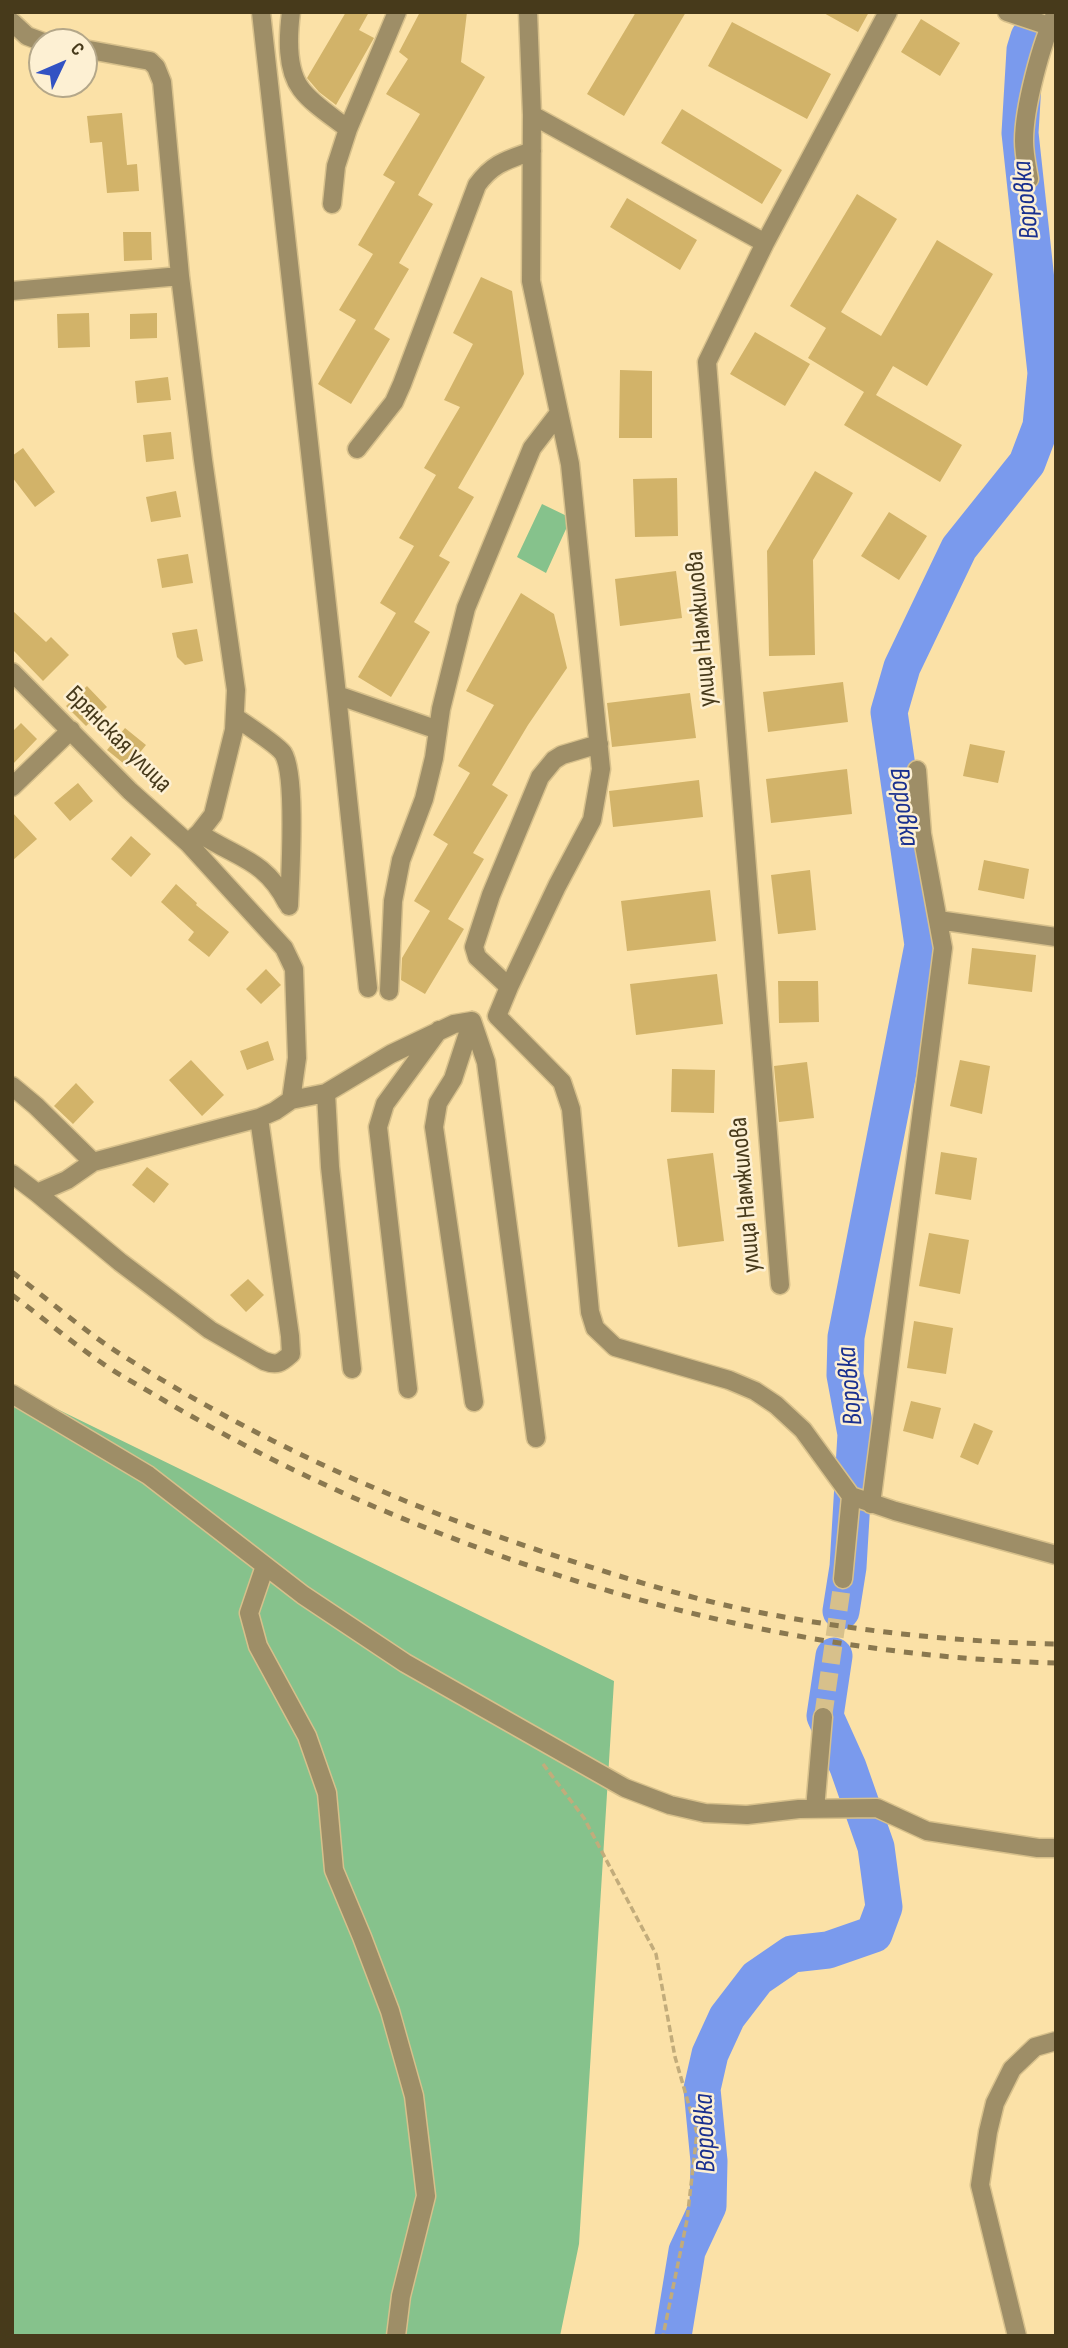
<!DOCTYPE html>
<meta charset="utf-8">
<style>
body{margin:0}
#map{position:relative;width:1068px;height:2348px;overflow:hidden;background:#fbe1a7;font-family:"Sofia Sans Condensed",sans-serif}
canvas{display:block}
.frame{position:absolute;inset:0;border:14px solid #473a1b;pointer-events:none}
.north{position:absolute;left:28px;top:28px;width:70px;height:70px;box-sizing:border-box;background:#fdf0d3;border:2px solid #b4a789;border-radius:50%;rotate:46deg;font-size:19px;font-weight:700;line-height:28px;text-align:center;color:#473a1b}
.north::after{content:'';display:block;margin:auto;width:24px;height:32px;background:#3252c3;clip-path:polygon(50% 0,100% 100%,50% 72%,0 100%)}
</style>
<div id="map">
<canvas width="1068" height="2348"></canvas>
<div class="frame"></div>
<div class="north">С</div>
</div>
<script>
const c = document.querySelector('canvas').getContext('2d');
c.lineJoin = 'round';
function fill(path, color) {
  c.fillStyle = color;
  c.fill(path, 'evenodd');
}
function trace(path, color, width, dash) {
  c.strokeStyle = color;
  c.lineWidth = width;
  c.lineCap = dash ? 'butt' : 'round';
  c.setLineDash(dash || []);
  c.stroke(path);
}
function write(font, color, halo, rows, align = 'center') {
  c.font = font + ' "Sofia Sans Condensed",sans-serif';
  c.lineWidth = 5;
  c.setLineDash([]);
  c.textBaseline = 'middle';
  c.strokeStyle = halo;
  c.fillStyle = color;
  for (const [text, x, y, turn = 0] of rows) {
    c.save();
    c.translate(x, y);
    c.rotate((+turn || 0) * Math.PI / 180);
    c.textAlign = isNaN(turn) ? turn : align;
    if (halo) c.strokeText(text, 0, 0);
    c.fillText(text, 0, 0);
    c.restore();
  }
}
const green = new Path2D(`
 M542,504L571,518L546,573L517,557Z
 M12,1387L614,1681L579,2244L560,2336H12Z`);
const river = new Path2D(`
 M841,1611L848,1567L856,1434L845,1375L846,1337L923,945L889,712L902,667L959,548L1027,463L1041,426L1046,373L1020,133L1025,50L1029,37
 M673,2336L687,2251L708,2206L709,2161L702,2089L710,2054L727,2017L757,1978L792,1954L828,1950L874,1934L884,1907L876,1847L848,1767L825,1716L834,1656`);
const building = new Path2D(`
 M346,12H369L359,30L374,38L336,105L319,92L307,78Z
 M420,12H467L461,62L485,77L418,195L433,204L399,263L409,269L374,329L390,339L351,404L318,384L356,320L339,310L373,254L358,245L395,182L383,175L420,114L386,94L408,59L399,52Z
 M636,12H686L624,116L587,94Z
 M822,12H869L858,32Z
 M921,19L960,43L940,76L901,52Z
 M732,22L831,74L807,119L708,66Z
 M682,109L782,170L762,204L661,143Z
 M122,113L127,165L137,164L139,191L107,193L102,142L90,143L87,116Z
 M857,194L897,219L841,312L881,336L937,240L993,274L927,386L893,366L876,395L962,445L940,482L844,425L864,392L808,358L826,328L790,306Z
 M627,198L697,240L680,270L610,227Z
 M123,232H151L152,260L124,261Z
 M481,277L512,291L524,374L458,488L474,497L439,556L450,562L414,622L430,632L391,697L358,677L396,613L380,603L414,546L399,538L436,475L424,468L460,407L444,400L473,344L453,333Z
 M89,313L90,347L58,348L57,314Z
 M157,313V338L130,339V314Z
 M755,332L810,364L785,406L730,374Z
 M620,370L652,371V438H619Z
 M168,377L171,400L137,403L135,381Z
 M171,432L174,459L146,462L143,435Z
 M23,448L55,492L35,507L12,477V456Z
 M815,471L853,493L813,560L815,655L769,656L767,551Z
 M677,478L678,536L635,537L633,479Z
 M176,491L181,517L151,522L146,497Z
 M889,512L927,536L899,580L861,556Z
 M188,554L193,583L162,588L157,559Z
 M676,571L682,618L620,626L615,579Z
 M521,593L554,614L567,668L528,725L492,785L508,795L473,853L484,859L448,919L464,929L425,994L401,980L402,958L430,911L414,901L448,844L433,835L470,773L458,766L494,705L466,691Z
 M12,610L46,642L51,637L69,655L43,681L12,649Z
 M197,629L203,661L185,665L177,657L172,633Z
 M843,682L848,722L768,732L763,692Z
 M87,686L107,707L86,726L66,706Z
 M690,693L696,738L612,747L607,703Z
 M21,723L37,739L12,765V732Z
 M125,728L146,745L128,767L107,750Z
 M970,744L1005,751L998,783L963,776Z
 M847,769L852,814L771,823L766,779Z
 M699,780L703,817L613,827L609,791Z
 M78,783L93,801L70,821L54,803Z
 M12,812L37,839L12,861Z
 M131,836L151,854L131,877L111,859Z
 M984,860L1029,869L1024,899L978,890Z
 M810,870L816,930L778,934L771,875Z
 M176,884L197,903L196,905L229,932L209,957L188,940L194,932L161,902Z
 M710,890L716,941L627,951L621,901Z
 M972,948L1036,955L1032,992L968,984Z
 M266,969L281,985L261,1004L246,989Z
 M717,974L723,1024L636,1035L630,984Z
 M778,981H818L819,1022L779,1023Z
 M268,1041L274,1060L247,1070L240,1051Z
 M191,1060L224,1095L202,1116L169,1080Z
 M960,1060L990,1066L982,1114L950,1106Z
 M807,1062L814,1118L779,1122L774,1066Z
 M672,1069L715,1070L714,1113L671,1112Z
 M76,1083L94,1102L73,1124L54,1106Z
 M941,1152L977,1158L971,1200L935,1194Z
 M713,1153L724,1241L678,1247L667,1159Z
 M147,1167L169,1184L154,1203L132,1185Z
 M929,1233L969,1240L960,1294L919,1286Z
 M248,1279L264,1295L246,1312L230,1295Z
 M914,1321L953,1328L946,1374L907,1368Z
 M911,1401L941,1408L933,1439L903,1431Z
 M974,1423L993,1431L978,1465L960,1457Z`);
const minorTunnel = new Path2D(`
 M823,1717L843,1579`);
const path = new Path2D(`
 M543,1764L584,1818L656,1954L675,2057L697,2133L687,2220L663,2336`);
const minor = new Path2D(`
 M261,12L337,695L368,988
 M291,12C288,36 286,69 301,89C312,104 333,117 348,129
 M528,12L532,115L531,281L570,464L601,769L592,820L557,886L509,987L497,1016L562,1082L571,1109L590,1312L595,1328L615,1347L729,1380L755,1391L776,1405L803,1430L851,1496L895,1511L1056,1555
 M1007,12L1049,26
 M12,22L27,36L43,42
 M84,49L150,61L156,67L162,82L180,276L203,460L236,690L234,730L213,815L199,833L188,843
 M532,115L765,243
 M1029,179C1027,167 1024,154 1024,141C1024,108 1041,43 1056,13
 M332,204L336,166L348,129L397,12
 M12,291L180,276
 M357,449L394,402L402,384L477,185C493,163 507,160 532,151
 M12,672L130,791L188,843L284,948L294,969L297,1058L291,1100L275,1111L259,1118L93,1162L67,1180L37,1193L12,1174
 M337,695L438,730
 M235,717C244,723 278,746 283,753C297,775 290,877 289,906
 M12,787L71,730
 M199,833C236,858 265,859 287,903
 M938,920L1056,937
 M509,987L477,957L474,947L491,895L540,777L554,760L562,755L599,744
 M389,991L393,901L401,860L424,799L434,758L441,709L466,608L532,448L559,413
 M472,1021L486,1062L536,1438
 M472,1021L453,1079L438,1103L434,1127L474,1402
 M12,1086L36,1106L93,1162
 M326,1093L330,1167L352,1369
 M291,1100L326,1093L391,1054L454,1024L472,1021
 M37,1193L120,1262L210,1330L264,1361C277,1366 281,1363 291,1354L290,1336L259,1118
 M780,1285L707,362L765,243L888,12
 M408,1389L378,1127L385,1104L439,1030
 M12,1394L148,1475L303,1595L405,1663L625,1788L670,1805L705,1813L747,1815L799,1809L877,1808L927,1831L1038,1848H1056
 M871,1504L943,948L922,834L917,770
 M265,1566L249,1613L258,1646L307,1736L327,1793L334,1870L362,1937L390,2011L414,2096L426,2196L401,2296L396,2336
 M843,1579L851,1496
 M815,1809L823,1717
 M1017,2336L980,2185L988,2132L995,2103L1012,2069L1035,2047L1056,2041`);
const rail = new Path2D(`
 M12,1272C45,1297 77,1325 111,1348C260,1445 424,1516 594,1568C644,1584 695,1599 747,1610C848,1630 953,1642 1056,1644
 M12,1295C42,1317 71,1342 102,1363C122,1377 144,1388 165,1401C237,1443 310,1480 387,1512C600,1601 824,1657 1056,1663`);
const streetNames = [
 ["улица Намжилова",702,629,-95],
 ["Брянская улица",118,740,45],
 ["улица Намжилова",746,1195,-95]
];
const waterNames = [
 ["Воровка",1027,200,-96],
 ["Воровка",903,807,82],
 ["Воровка",851,1386,-95],
 ["Воровка",706,2133,-92]
];
fill(green, '#86c28c');
trace(river, '#7a9aed', 37);
fill(building, '#d2b369');
trace(minorTunnel, '#d7c08b', 18, [18, 9]);
trace(minor, '#d7c08b', 21);
trace(path, '#c2ac7b', 3.5, [7, 3.5]);
trace(minor, '#9e8e67', 18);
trace(rail, '#8a784f', 5, [9, 9]);
write('26px', '#473a1b', '#fdf0d3', streetNames);
write('italic 28px', '#1a308f', '#fdf0d3', waterNames);
</script>
